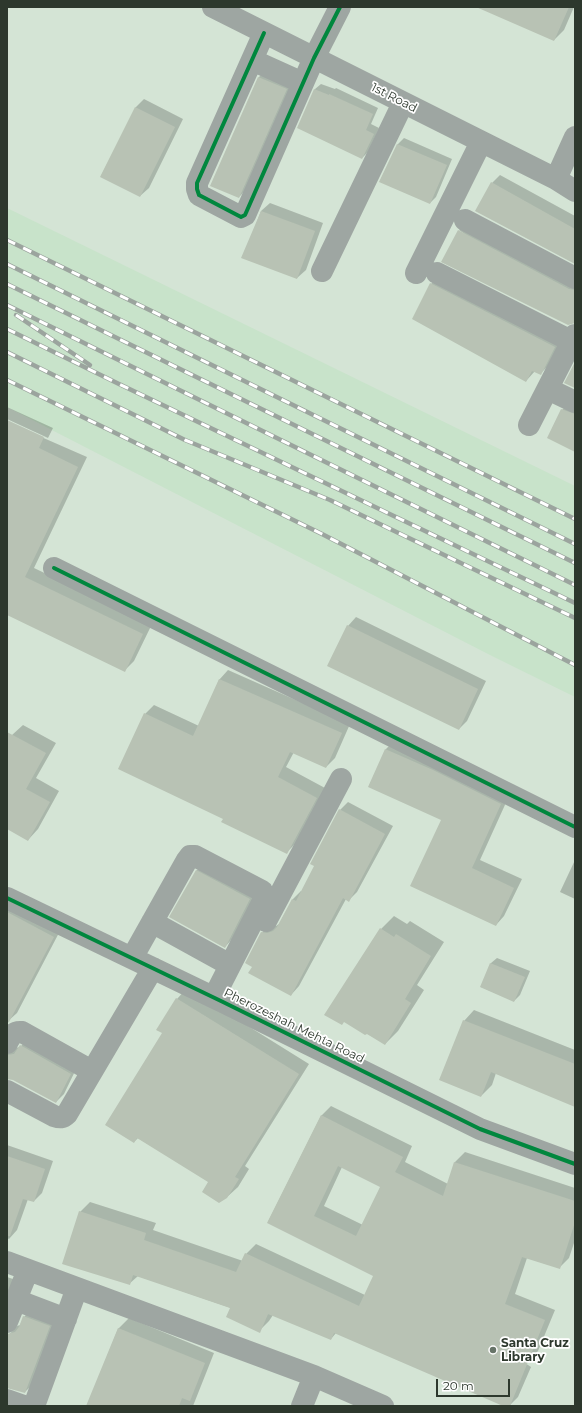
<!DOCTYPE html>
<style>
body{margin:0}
#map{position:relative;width:582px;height:1413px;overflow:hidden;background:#d4e4d5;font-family:Montserrat,sans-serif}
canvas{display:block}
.frame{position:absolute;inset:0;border:8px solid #2d382d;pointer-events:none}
.scale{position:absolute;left:436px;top:1379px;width:74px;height:18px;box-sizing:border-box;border:2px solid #2d382d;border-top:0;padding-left:5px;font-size:12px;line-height:14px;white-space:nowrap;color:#2d382d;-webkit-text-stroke:3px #fff;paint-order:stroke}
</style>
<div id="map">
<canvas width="582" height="1413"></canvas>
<div class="frame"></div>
<div class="scale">20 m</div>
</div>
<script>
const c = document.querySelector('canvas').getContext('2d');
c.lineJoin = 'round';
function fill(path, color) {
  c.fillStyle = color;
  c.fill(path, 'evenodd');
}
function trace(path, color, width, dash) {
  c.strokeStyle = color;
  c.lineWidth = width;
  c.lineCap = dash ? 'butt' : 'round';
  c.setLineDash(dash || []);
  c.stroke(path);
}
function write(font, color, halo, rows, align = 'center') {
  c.font = font + ' Montserrat,sans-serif';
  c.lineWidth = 3.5;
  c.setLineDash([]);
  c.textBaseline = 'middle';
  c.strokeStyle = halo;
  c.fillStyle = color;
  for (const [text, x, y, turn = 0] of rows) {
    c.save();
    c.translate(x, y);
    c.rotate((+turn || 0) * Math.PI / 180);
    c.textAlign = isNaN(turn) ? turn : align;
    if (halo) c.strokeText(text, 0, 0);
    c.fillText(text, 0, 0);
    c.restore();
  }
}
const built = new Path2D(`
 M7,208L575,486V697L488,654L7,407Z`);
const shadow = new Path2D(`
 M479,7H574L564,30L554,40Z
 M267,69L294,81L247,189L239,197L211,185L259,77Z
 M321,84L335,89L336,88L378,108L371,124L379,128L368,152L362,158L298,127L315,89Z
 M144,99L183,119L149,188L140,196L101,176L136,107Z
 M404,138L452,159L436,197L430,203L380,181L398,144Z
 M500,175L575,216V263L492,183Z
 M270,203L323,223L306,270L297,278L243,258L261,211Z
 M467,222L575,280V316L459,230Z
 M439,276L563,338L549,365L540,374L535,371L526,381L431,284Z
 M570,402L575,404V451L562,410Z
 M7,407L53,428L48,438L7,419Z
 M7,422L87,457L34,568L152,624L134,661L125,670L7,614Z
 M356,617L486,681L467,721L459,729L348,626Z
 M228,670L350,724L335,758L326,767L294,752L286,767L325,788L296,843L287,852L224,818L145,714L154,705L199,726L219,680Z
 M23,725L56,743L36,778L59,791L38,829L28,840L7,828V745L12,735Z
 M394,741L509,796L480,860L522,879L504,916L496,925L442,819L369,786L386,749Z
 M348,802L393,826L357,892L349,900L346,899L299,986L291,995L253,966L262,933L270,924L276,926L279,924L293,899L301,891L302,892L316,866L340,810Z
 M575,860V899L560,892Z
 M205,863L258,890L233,938L225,947L196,871Z
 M14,904L61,929L17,1013L7,1022V911Z
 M394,916L407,924L410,921L444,942L417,985L424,990L398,1031L385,1044L345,1021L381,929Z
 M497,958L530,971L520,995L514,1001L481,987L491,963Z
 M187,988L309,1064L245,1166L249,1169L238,1187L227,1197L210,1182L138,1138L134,1142L163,1033L177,999Z
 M474,1010L575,1050V1106L496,1073L492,1085L481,1096L464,1021Z
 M29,1038L78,1065L64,1094L56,1102L13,1079L7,1078V1044L15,1048L20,1047Z
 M331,1106L412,1146L405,1162L448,1184L455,1162L465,1152L575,1188V1240L569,1258L559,1268L527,1258L515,1294L555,1310L538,1351L528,1361L519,1359L531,1367L518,1397L509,1406H506L336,1333L331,1339L273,1315L269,1321L259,1331L231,1308L138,1276L129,1284L80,1212L90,1202L156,1223L153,1230L243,1261L246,1254L256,1244L365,1295L375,1276L268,1222L321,1116ZM342,1167L381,1186L363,1225L324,1206Z
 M7,1145L53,1161L42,1193L34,1201L28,1199L17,1230L9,1239L7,1238Z
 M7,1277L16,1280L7,1305Z
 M32,1308L57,1318L33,1384L25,1392L7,1387V1337L17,1326L20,1325L24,1317Z
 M129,1318L214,1353L193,1406H87L118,1329Z`);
const building = new Path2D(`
 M476,7H569L554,41Z
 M258,77L287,89L239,198L210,186Z
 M314,89L329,95V94L373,114L366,130L374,134L362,159L297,128Z
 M135,107L175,127L140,197L100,177Z
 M397,144L447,165L430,204L379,182Z
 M491,182L575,229V264L475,211Z
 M261,211L315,231L297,279L241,258Z
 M458,230L569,289L575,290V323L568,325L441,262Z
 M430,283L555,347L541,375L532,371L526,382L412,319Z
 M575,362V388L564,383Z
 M561,409L575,414V452L547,438Z
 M7,420L44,437L39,448L78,467L25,577L143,634L125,672L7,615Z
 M347,625L478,689L459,730L327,666Z
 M219,679L342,733L326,768L290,752L278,777L317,798L287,854L221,822L223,819L118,769L144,713L193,736Z
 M7,732L46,753L26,789L50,802L28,841L7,829Z
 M385,749L433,770L501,804L472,868L514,888L496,926L410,886L441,820L368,787Z
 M339,809L385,834L349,902L343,898L291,996L248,973L252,967L245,963L261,932L267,933L273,931L277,927L292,899L296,901L314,866L310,864Z
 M196,870L250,899L225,948L169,917Z
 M7,912L54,937L9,1022L7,1023Z
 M380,928L394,937L396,934L431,956L405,999L411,1003L385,1045L367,1034L365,1035L344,1022L342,1025L324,1015Z
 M490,963L525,977L514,1002L480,987Z
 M176,998L299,1074L235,1177L239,1179L227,1198L219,1203L202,1192L208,1182L137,1138L134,1143L105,1125L162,1033L156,1030Z
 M463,1020L575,1064V1107L491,1072L481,1097L439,1080Z
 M20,1045L71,1074L56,1103L13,1080L7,1079V1055L14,1054Z
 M321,1115L403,1157L395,1172L443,1196L454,1162L575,1201V1222L560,1269L522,1257L505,1304L545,1320L510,1406H503L334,1333L331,1340L268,1314L260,1333L226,1317L230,1308L133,1275L130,1285L62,1264L79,1211L146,1233L144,1240L236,1272L245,1253L359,1306L373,1276L267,1223ZM338,1166L380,1187L356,1236L314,1216Z
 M7,1156L45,1169L34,1202L23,1199L10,1236H7Z
 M23,1316L50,1326L25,1393L7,1388V1334L15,1332L19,1327Z
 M118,1328L205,1363L190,1401L182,1398L179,1406H86Z`);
const street = new Path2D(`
 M213,7L556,179L575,191
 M264,33L197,183V189L199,195L241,217L245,215L314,58L340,7
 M252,60L303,83
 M556,179L575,137
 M465,220L575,278
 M322,271L403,103
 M416,273L481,142
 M437,273L575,343
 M548,389L575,402
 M529,425L575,335
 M54,568L575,827
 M7,898L223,1002L480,1129L575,1164
 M266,921L341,779
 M152,922L230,965
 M132,958L187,860L190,856H195L262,891L264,896L263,901L214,997
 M7,1043C11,1036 13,1031 22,1032L92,1071
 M7,1091L54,1116C60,1118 63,1118 67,1114L153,968
 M7,1262L314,1376L383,1406
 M16,1300L66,1319
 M7,1322L28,1270
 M7,1400L24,1406
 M34,1406L77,1288
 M302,1406L314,1376`);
const rail = new Path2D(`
 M7,240L575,519
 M7,264L575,544
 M7,284L575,563
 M7,305L575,585
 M16,315L90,365
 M7,329L119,384L575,603
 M7,352L185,440L330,500L575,618
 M7,380L322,534L575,665`);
const cycleway = new Path2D(`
 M264,33L197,183V189L199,195L241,217L245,215L314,58L340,7
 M54,568L575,827
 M7,898L223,1002L480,1129L575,1164`);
const markers = [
 [493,1350,4,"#677468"]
];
const streetNames = [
 ["1st Road",394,98,27],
 ["Pherozeshah Mehta Road",294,1026,26]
];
const poiNames = [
 ["Santa Cruz",501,1343],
 ["Library",501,1357]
];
fill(built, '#c8e3ca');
fill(shadow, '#0003');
fill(building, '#b8c2b4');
trace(street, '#9ea6a2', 22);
trace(rail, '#9ba49e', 4.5);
trace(rail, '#fff', 3, [9]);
trace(cycleway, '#00873e', 4);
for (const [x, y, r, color] of markers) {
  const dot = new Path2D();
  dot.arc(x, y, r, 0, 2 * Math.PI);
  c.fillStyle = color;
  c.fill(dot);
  trace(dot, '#fff', 1.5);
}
write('12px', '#2d382d', '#fff', streetNames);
write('bold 12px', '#2d382d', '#fff', poiNames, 'left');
</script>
